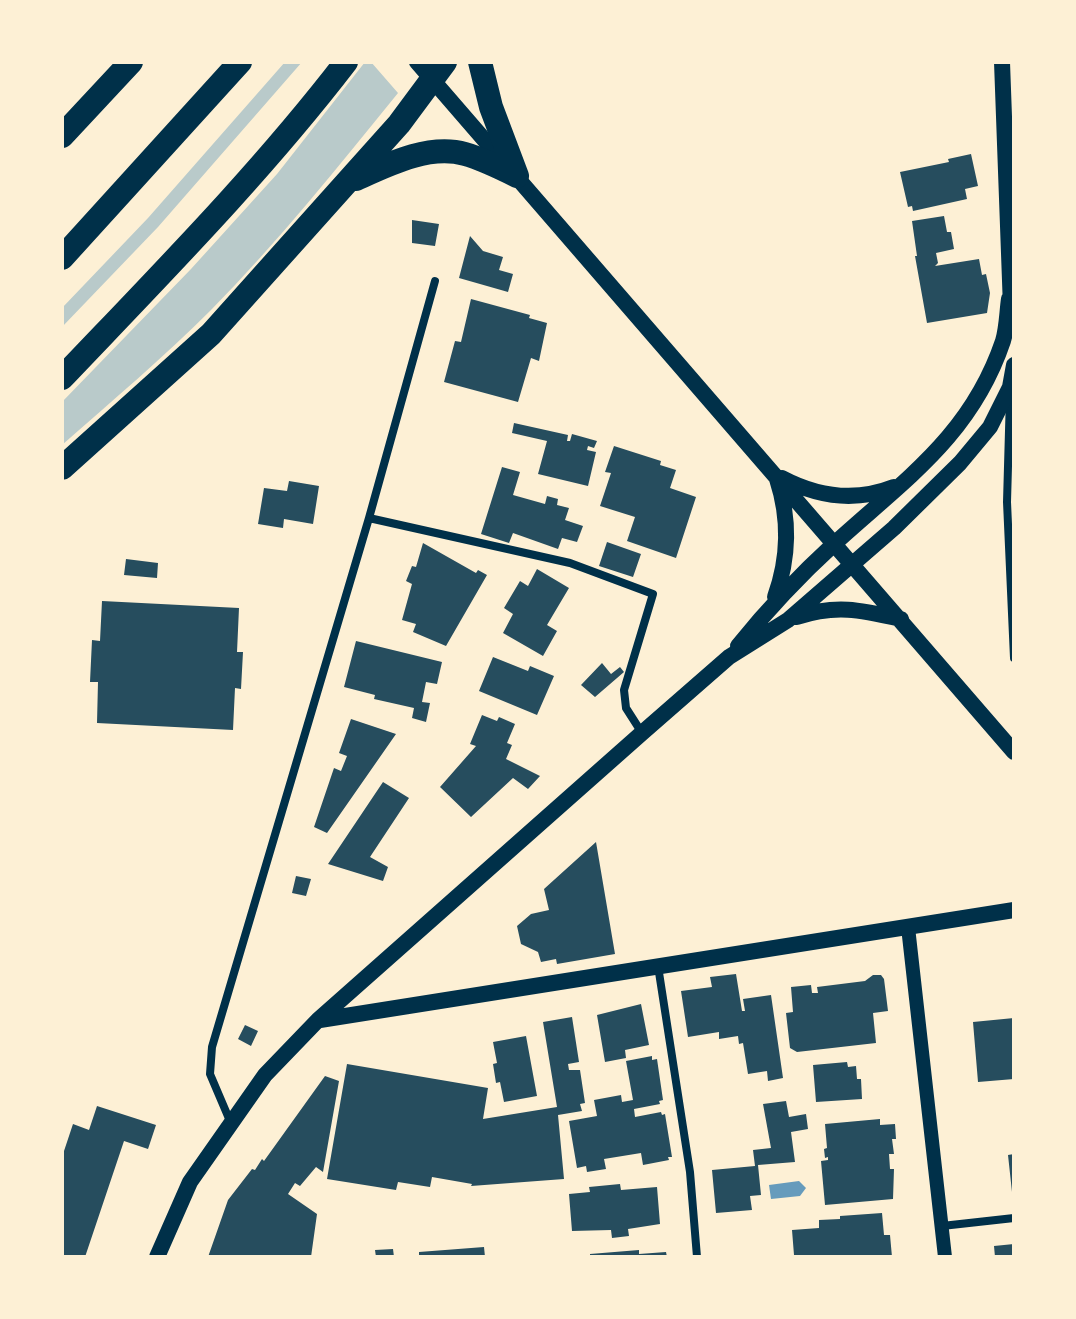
<!DOCTYPE html>
<style>
body{margin:0}
#map{position:relative;width:1076px;height:1319px;overflow:hidden;background:#fdf0d5;font-family:"Alegreya Sans",sans-serif}
canvas{display:block}
.frame{position:absolute;inset:0;border:64px solid #fdf0d5;pointer-events:none}
</style>
<div id="map">
<canvas width="1076" height="1319"></canvas>
<div class="frame"></div>
</div>
<script>
const c = document.querySelector('canvas').getContext('2d');
c.lineJoin = 'round';
function fill(path, color) {
  c.fillStyle = color;
  c.fill(path, 'evenodd');
}
function trace(path, color, width, dash) {
  c.strokeStyle = color;
  c.lineWidth = width;
  c.lineCap = dash ? 'butt' : 'round';
  c.setLineDash(dash || []);
  c.stroke(path);
}
const green = new Path2D(`
 M285,62H302L158,227L62,327V308L148,218Z
 M365,62H371L398,93C338,167 278,242 211,310C164,357 112,401 62,445V402L191,269L277,174Z`);
const water = new Path2D(`
 M799,1181L806,1188L800,1196L771,1199L769,1185Z`);
const building = new Path2D(`
 M971,154L978,186L965,189L967,199L913,211L912,206L908,207L900,172L949,162L948,159Z
 M944,216L947,232H951L954,249L936,253L938,263L935,266L979,259L982,275L986,274L990,293L987,313L927,323L915,256H917L912,221Z
 M412,220L439,224L435,246L412,243Z
 M470,236L483,251L503,257L499,270L513,274L508,292L459,278Z
 M471,299L530,315L529,318L547,323L539,361L531,358L518,402L444,382L455,341L461,342Z
 M514,423L568,435L567,441H570L572,434L597,441L594,448L588,446L587,450L596,452L588,486L538,474L547,441L512,433Z
 M614,446L661,461L660,465L676,470L670,488L696,497L676,558L627,541L635,517L600,506L611,473L605,472Z
 M502,467L520,472L513,495L545,504L547,496L558,499L557,505L569,508L565,520L583,526L577,542L562,538L558,549L513,533L509,543L481,534Z
 M289,481L319,486L313,524L284,519L283,528L258,524L264,488L287,491Z
 M607,542L641,554L633,577L599,566Z
 M423,543L476,573L478,570L487,575L446,646L413,632L416,624L402,620L412,584L406,581L412,566L416,567Z
 M126,559L158,563L157,578L124,575Z
 M537,569L569,588L547,625L557,631L543,656L503,633L513,614L504,608L520,581L528,586Z
 M102,601L239,608L237,652H243L241,689L235,688L233,730L97,723L98,682H90L92,640L100,641Z
 M356,641L442,662L437,684L426,682L422,702L430,703L426,722L412,718L414,708L374,699L375,695L344,687Z
 M493,657L528,671L530,666L554,676L537,715L479,691Z
 M602,663L611,674L620,667L624,672L595,697L581,685Z
 M482,715L497,721L499,717L515,724L507,743L512,745L506,759L540,776L528,789L513,778L471,817L440,787L476,746L470,744Z
 M351,719L396,734L327,833L314,827L334,768L341,771L347,756L339,753Z
 M383,782L409,798L370,857L388,867L383,881L328,864Z
 M596,842L615,954L557,964L556,959L541,962L538,952L521,944L517,926L531,914L549,910L544,889Z
 M296,876L311,879L306,896L292,893Z
 M736,974L742,1011H745L743,999L771,995L783,1078L768,1081L767,1071L748,1074L743,1043L739,1044L738,1036L719,1039V1032L688,1037L681,991L712,987L710,977Z
 M873,975H881L884,979L888,1011L873,1013L876,1043L797,1052L790,1048L786,1013L793,1012L791,987L811,985L812,993H818L817,987L865,981Z
 M641,1004L649,1045L625,1050L626,1058L605,1062L597,1015Z
 M572,1017L579,1062L568,1064L569,1070H580L585,1103L580,1104L582,1111L558,1115L564,1179L471,1186L472,1184L432,1177L430,1187L398,1182L396,1190L327,1179L347,1064L488,1088L483,1119L557,1107L543,1022Z
 M1014,1018V1079L978,1082L973,1022Z
 M245,1025L258,1031L251,1046L238,1039Z
 M526,1036L537,1096L504,1102L500,1082L496,1083L493,1064L497,1063L493,1042Z
 M652,1056V1060L657,1059L663,1100L659,1101L660,1104L634,1109L635,1117L661,1112L662,1115L665,1114L672,1157H668L669,1160L643,1165L641,1153L604,1159L606,1169L587,1172L586,1166L577,1168L569,1121L597,1116L594,1100L621,1095L622,1102L633,1100L626,1061Z
 M847,1062L848,1067L856,1066L857,1079H861L862,1099L816,1102L813,1065Z
 M325,1076L339,1081L323,1172L316,1167L300,1186L295,1183L288,1194L317,1214L311,1257H208L228,1200L252,1169L255,1170L262,1159L264,1161Z
 M786,1101L789,1117L806,1114L808,1129L791,1132L795,1162L758,1165L761,1195L750,1196L752,1210L716,1213L712,1170L755,1166L753,1150L771,1148L763,1104Z
 M97,1106L156,1125L148,1149L124,1141L85,1257H62V1157L73,1124L89,1130Z
 M880,1119V1125L895,1124L896,1139H892L894,1154H889L890,1169H894L893,1199L825,1205L821,1161L828,1160V1157L825,1158L824,1149L827,1148L825,1124Z
 M1014,1154V1192H1012L1008,1155Z
 M620,1184L621,1190L657,1187L660,1224L628,1229L629,1236L612,1238L611,1230L572,1231L569,1194L590,1192L589,1187Z
 M882,1213L884,1235H890L892,1257L794,1255L792,1230L819,1228V1220L840,1219V1216Z
 M1014,1244V1257H995L994,1246Z
 M484,1247L485,1257H419V1252Z
 M393,1249L394,1257H376L375,1250Z
 M639,1250V1254L666,1252L667,1257H590V1254Z`);
const minor = new Path2D(`
 M1010,395L1007,502L1014,658
 M369,518L570,563L653,594L624,690L626,708L642,733
 M658,966L690,1172L697,1257
 M230,1121L210,1074L212,1047L369,518L435,281
 M942,1226L1014,1218`);
const tertiary = new Path2D(`
 M908,927L945,1257`);
const secondary = new Path2D(`
 M417,62L1014,752
 M1002,62L1011,308
 M782,478C818,497 856,502 894,487
 M775,597C789,558 790,519 777,479
 M797,617C836,604 861,610 901,619
 M738,646C768,609 799,576 834,544C904,480 971,436 1003,341C1007,328 1007,313 1009,299
 M320,1020L1014,910
 M157,1257L190,1182L265,1075L318,1020L642,733L729,657L788,620L894,528L960,463L990,427L1010,387L1014,365`);
const motorway = new Path2D(`
 M480,62L491,107L517,176
 M62,136L131,62
 M356,179C389,164 429,144 465,154C483,159 501,168 517,176
 M62,258L240,62
 M62,378C159,276 260,174 346,62
 M62,468L211,334L399,124L445,62`);
fill(green, '#b9caca');
fill(water, '#669bbc');
fill(building, '#264d5e');
trace(minor, '#003049', 8);
trace(tertiary, '#003049', 14);
trace(secondary, '#003049', 16);
trace(motorway, '#003049', 24);
</script>
